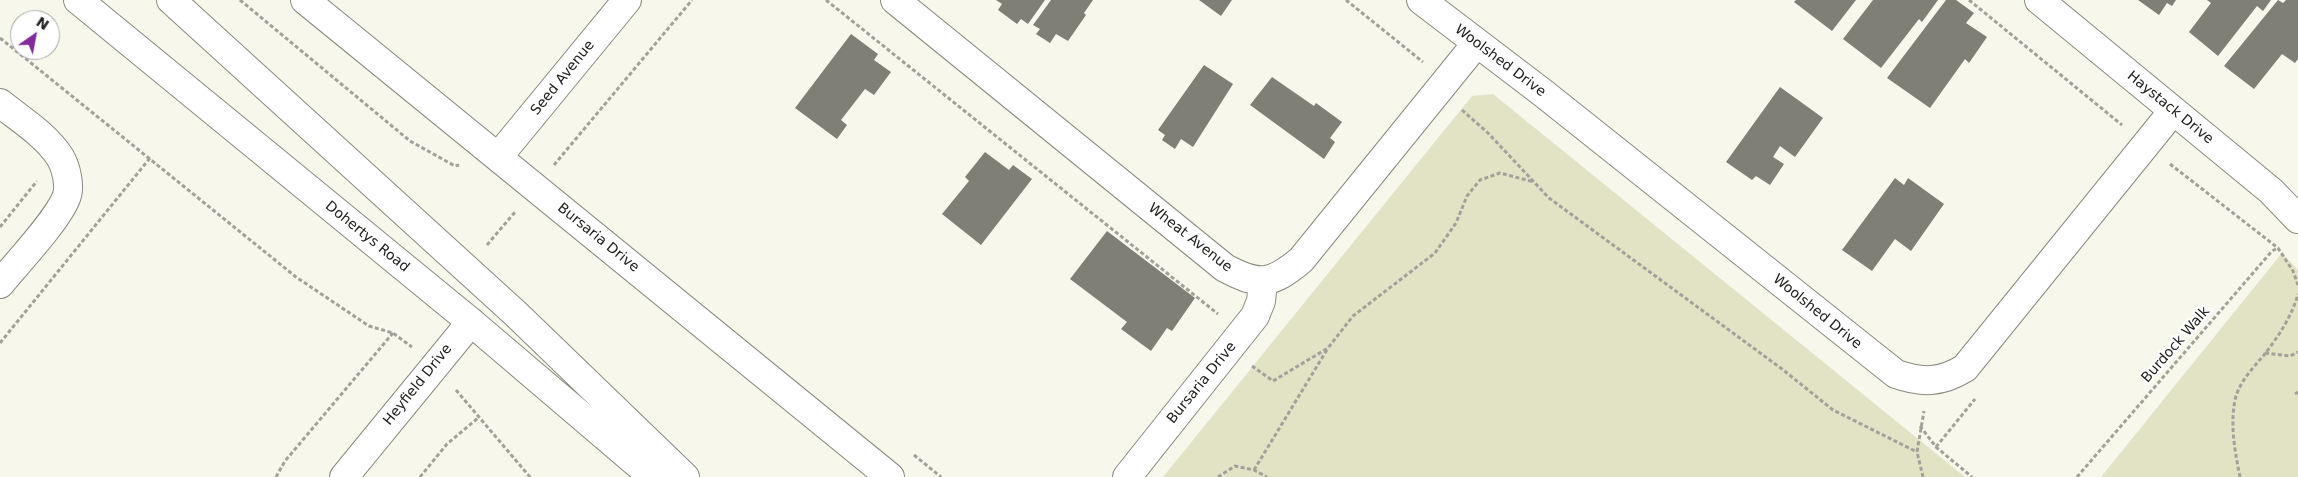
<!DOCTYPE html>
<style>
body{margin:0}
#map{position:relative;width:2298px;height:477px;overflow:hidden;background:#f7f7ec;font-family:"DejaVu Sans",sans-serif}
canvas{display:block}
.north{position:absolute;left:10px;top:10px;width:50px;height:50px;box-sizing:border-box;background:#fff;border:1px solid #a6a6a4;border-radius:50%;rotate:33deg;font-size:14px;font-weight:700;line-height:20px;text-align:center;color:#20201c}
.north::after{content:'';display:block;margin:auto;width:18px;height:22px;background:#802b9a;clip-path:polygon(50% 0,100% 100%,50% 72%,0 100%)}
</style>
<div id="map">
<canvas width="2298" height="477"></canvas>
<div class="north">N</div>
</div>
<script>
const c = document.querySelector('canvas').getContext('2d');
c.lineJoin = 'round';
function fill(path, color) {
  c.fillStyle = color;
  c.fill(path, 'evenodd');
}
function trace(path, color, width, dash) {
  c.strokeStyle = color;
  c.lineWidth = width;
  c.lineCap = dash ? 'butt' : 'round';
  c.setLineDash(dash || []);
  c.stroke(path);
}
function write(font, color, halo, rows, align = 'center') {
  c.font = font + ' "DejaVu Sans",sans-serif';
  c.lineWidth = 4.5;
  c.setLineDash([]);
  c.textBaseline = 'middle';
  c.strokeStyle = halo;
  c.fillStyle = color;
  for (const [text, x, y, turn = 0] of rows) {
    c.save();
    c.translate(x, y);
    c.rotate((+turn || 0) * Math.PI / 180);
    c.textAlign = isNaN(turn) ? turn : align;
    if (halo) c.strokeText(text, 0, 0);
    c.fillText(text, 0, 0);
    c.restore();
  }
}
const green = new Path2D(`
 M1493,94L1965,477H1163L1472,96Z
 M2282,253L2298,270V477H2101Z`);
const building = new Path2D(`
 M996,0H1045L1028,24L1021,19L1017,24L998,10L1002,4Z
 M1051,0H1093L1084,13L1086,15L1068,41L1056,34L1050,43L1036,34L1040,29L1033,25Z
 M1199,0H1232L1221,16Z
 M1796,0H1856L1832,31L1794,2Z
 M1873,0H1938L1922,22L1919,19L1881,68L1843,39Z
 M1946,0H1956L1974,13L1966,23L1987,37L1969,63L1965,59L1930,108L1887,78Z
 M2138,0H2176L2172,6L2167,3L2159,15Z
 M2207,0H2271L2263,11L2257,6L2218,56L2189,32L2211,3Z
 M2278,0L2283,3L2286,0H2298V59L2295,63L2282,54L2254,89L2224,66Z
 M851,34L878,54L874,60L891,72L874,95L865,89L841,120L847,125L837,139L795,108Z
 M1204,65L1233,84L1193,147L1181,139L1175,149L1162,140L1165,135L1158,130Z
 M1272,77L1314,106L1316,103L1342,122L1330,138L1335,142L1324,159L1250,105Z
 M1780,87L1823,118L1795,157L1780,146L1773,157L1784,164L1770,185L1756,176L1752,180L1726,162Z
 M985,152L1009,170L1013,165L1032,179L981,245L942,214L969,181L965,177Z
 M1895,178L1904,185L1908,178L1944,204L1911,251L1895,239L1872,271L1842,250Z
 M1107,231L1195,298L1172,331L1167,328L1151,351L1121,329L1127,322L1070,279Z`);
const path = new Path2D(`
 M240,0L410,141L455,166L459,165
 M826,0L1218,314
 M1346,0L1423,62
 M1969,0L2122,125
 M0,38L296,277L369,326L393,333L412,347
 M1462,110L1488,133L1549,198L1782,369L1833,410L1917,452
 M2170,164L2278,248L2293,271L2298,285
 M554,165L692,0
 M0,227L37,181
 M487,245L515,212
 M0,343L150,158
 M2265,353L2290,356L2298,352
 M1252,366L1273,381L1328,348L1353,316L1435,253L1456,223L1467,196L1480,180L1500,173L1534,182
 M456,390L530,477
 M2295,394L2298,392
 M1920,426L1936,447L1972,477
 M1936,447L1975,399
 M914,455L941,477
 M1254,470L1328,348
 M276,477L285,461L393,333
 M420,477L447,444L478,418
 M1218,477L1235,466L1254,470L1267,477
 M1923,477L1917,452L1924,411
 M2077,477L2272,251L2278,248
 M2240,477C2235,452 2230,426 2235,400C2239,382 2253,368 2264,355C2278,337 2292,316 2298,294`);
const minor = new Path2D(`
 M305,0L890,477
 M895,0L1225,268C1259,286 1271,285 1301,260L1476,44
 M1421,0L1543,93L1896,374C1922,383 1941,383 1965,368L2173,111
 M2039,0L2271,191L2298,219
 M0,103C20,119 46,135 60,157C66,167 71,187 66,198C57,221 17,263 0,284
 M498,157L627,0
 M344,477L471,322
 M1127,477L1255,316L1261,301L1263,282`);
const secondary = new Path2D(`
 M78,0L471,322L653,477
 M171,0L516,314L685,477`);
const streetNames = [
 ["Woolshed Drive",1500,61,37],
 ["Seed Avenue",563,78,-51],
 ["Haystack Drive",2170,108,39],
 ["Dohertys Road",367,237,39],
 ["Bursaria Drive",598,238,39],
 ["Wheat Avenue",1190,238,38],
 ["Woolshed Drive",1817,312,39],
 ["Burdock Walk",2176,345,-49],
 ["Bursaria Drive",1202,383,-51],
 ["Heyfield Drive",418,385,-51]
];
fill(green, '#e2e2c5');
fill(building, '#7f7f75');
trace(minor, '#8a8a7f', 30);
trace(secondary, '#8a8a7f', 30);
trace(path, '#a1a199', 3, [4, 2.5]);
trace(minor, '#fff', 28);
trace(secondary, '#fff', 28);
write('14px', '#20201c', '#fff', streetNames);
</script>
